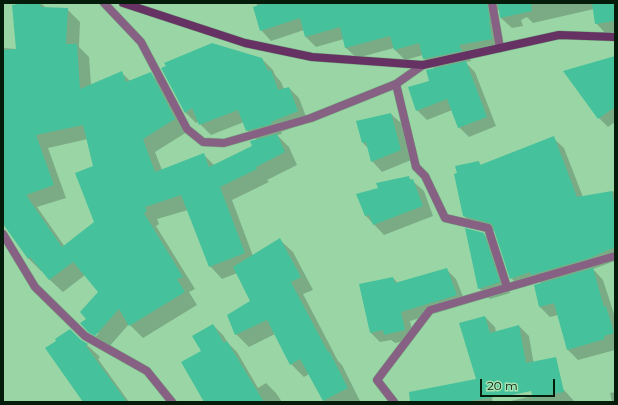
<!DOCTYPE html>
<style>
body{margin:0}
#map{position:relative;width:618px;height:405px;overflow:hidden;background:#9ad6a5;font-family:Montserrat,sans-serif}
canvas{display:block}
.frame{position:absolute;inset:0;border:4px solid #051c0b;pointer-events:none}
.scale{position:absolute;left:480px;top:379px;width:75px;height:18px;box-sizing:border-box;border:2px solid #051c0b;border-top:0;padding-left:5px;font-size:12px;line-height:14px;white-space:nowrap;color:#051c0b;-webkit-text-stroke:3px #a7e3b2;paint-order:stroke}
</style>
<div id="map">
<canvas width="618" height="405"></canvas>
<div class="frame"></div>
<div class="scale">20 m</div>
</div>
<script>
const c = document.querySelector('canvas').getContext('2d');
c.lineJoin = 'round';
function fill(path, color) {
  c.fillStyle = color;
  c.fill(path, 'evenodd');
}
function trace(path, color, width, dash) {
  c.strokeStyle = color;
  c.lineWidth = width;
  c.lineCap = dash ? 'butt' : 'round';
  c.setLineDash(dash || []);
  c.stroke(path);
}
const shadow = new Path2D(`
 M31,3H41L46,8L67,9L80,22L79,47L89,57L91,85L122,73L130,81L150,73L163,86L187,132L155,152L162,170L203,154L214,165L253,146L257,140L247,130L244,122L211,135L200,124L199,121L196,123L185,112L262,59L273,70L275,75L281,82L284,89L289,88L299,98L308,122L281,132L282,134L277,135L289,147L297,165L267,180L269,182L232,200L253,256L280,240L293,252L313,290L303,294L338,361L342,365L360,401L358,402H325L309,374L304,377L291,364L275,334L249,347L236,334L251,302L237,273L222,279L210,266L188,210L157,219L159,224L156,226L195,289L189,292L197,305L143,338L129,324L108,348L95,337L99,333H97L94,336L81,323L88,319L99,292L85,275L63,292L50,280L42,270L41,271L28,258L3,218V48L17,49ZM88,139L94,167L96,222L65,247L37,207L66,198L48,148Z
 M256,3H615V32L606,34L596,23L594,9L533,23L527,17L521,20L523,26L512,28L501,18L500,9L497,11L502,49L469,55L471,61L465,62L475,72L496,126L469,137L459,127L452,110L427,120L417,110L431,82L435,69L424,59L423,55L405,60L395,50L394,48L357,58L346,48L344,39L316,47L306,37L304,30L271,41L261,30L258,7Z
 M615,57V122L608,127L598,117Z
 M391,114L402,124L411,160L382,172L372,161L369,149L363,143Z
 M553,138L564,148L583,197L615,191V261L593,269L603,280L615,317V350L578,360L568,350L558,315L550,317L540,307L542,284L540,282L521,288L511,278L495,231L474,226L464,216L479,163L482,166Z
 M408,177L424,191L433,216L384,235L366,216L379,189Z
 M483,234L494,244L510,293L490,299L479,288Z
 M447,270L456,279L466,304L410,321L414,339L395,343L391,340L380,342L371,333L393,278L398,283Z
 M485,317L495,327L496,332L519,326L529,336L535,371L488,384L493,402H468L467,401L480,379Z
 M213,325L223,335L228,343L237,352L258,388L266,383L276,393L282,402H206L202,351Z
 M81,341L87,345L100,357L98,359L129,402H84Z
 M563,389L575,402H506Z
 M615,392V402H612L610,393Z`);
const building = new Path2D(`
 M24,3H40L41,7L68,8L66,44H77L80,89L122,71L126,82L151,72L175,119L143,139L155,172L204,153L209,167L252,146L250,141L277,134L285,152L256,167L257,169L220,187L245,253L209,267L181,195L145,207L147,211L144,213L183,277L177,279L185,292L129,326L119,309L95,336L88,332L80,323L86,319L80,312L98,292L65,252L73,262L49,280L30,257L28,259L3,224V50L16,49L12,5ZM83,125L93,166L75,173L94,222L62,247L26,195L54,185L36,135Z
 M265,3H487L490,21H489L492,39L459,45L462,51L423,59L419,43L394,50L390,36L345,48L340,27L305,37L300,18L260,31L253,7Z
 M498,3H531L532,11L500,18Z
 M592,3H615V21L595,24Z
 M212,43L262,58L268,71L271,70L278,90L289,87L298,111L271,122L272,124L246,131L238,110L199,125L192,108L185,113L161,68L166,66L164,63Z
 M615,56V107L598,119L563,71Z
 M466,61L487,117L458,128L447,99L416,111L408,87L429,81L426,70Z
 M391,113L401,150L371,162L366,142L362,143L356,121Z
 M554,136L577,197L612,191L615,209V247L590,258L531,275L530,272L510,279L492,224L489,223L463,216L454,174L457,173L455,166L479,161L480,165Z
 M409,176L410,180L413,179L423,206L373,225L369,215L365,216L356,194L378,188L376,183Z
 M465,228L484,233L500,282L478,289Z
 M280,238L301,277L291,282L328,352L329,351L348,388L323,401L300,359L290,365L267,320L235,335L227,315L250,301L233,267Z
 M447,268L457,295L401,312L405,330L384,335L383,330L370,333L359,284L393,277L395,283Z
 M593,268L604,307L606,306L614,333L604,336L605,339L567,350L554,303L539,307L534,285Z
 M485,316L490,333L519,325L526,363L556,357L564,392L533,398L531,391L502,397V396L463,402H410L409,392L476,379L459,323Z
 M213,324L224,343L227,341L264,402H204L181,362L201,351L192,336Z
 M70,329L81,340L88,344L86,346L127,402H83L45,348L56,341L55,339Z`);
const lane = new Path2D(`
 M104,3L141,42L187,129L203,142L224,143L311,118L396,84L423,65
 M492,3L500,48
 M396,84L416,167L425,176L445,218L488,228L507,287`);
const street = new Path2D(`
 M3,234L35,287L85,336L147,371L172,402
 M394,402L377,380L430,310L615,256`);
const secondary = new Path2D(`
 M123,3L245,43L312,57L423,65L559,35L615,37`);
fill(shadow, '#0003');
fill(building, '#45c19c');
trace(lane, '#7cb186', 9);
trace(street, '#7cb186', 9);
trace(secondary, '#7cb186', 9);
trace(lane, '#876184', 8);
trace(street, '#876184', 8);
trace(secondary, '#663163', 8);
</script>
